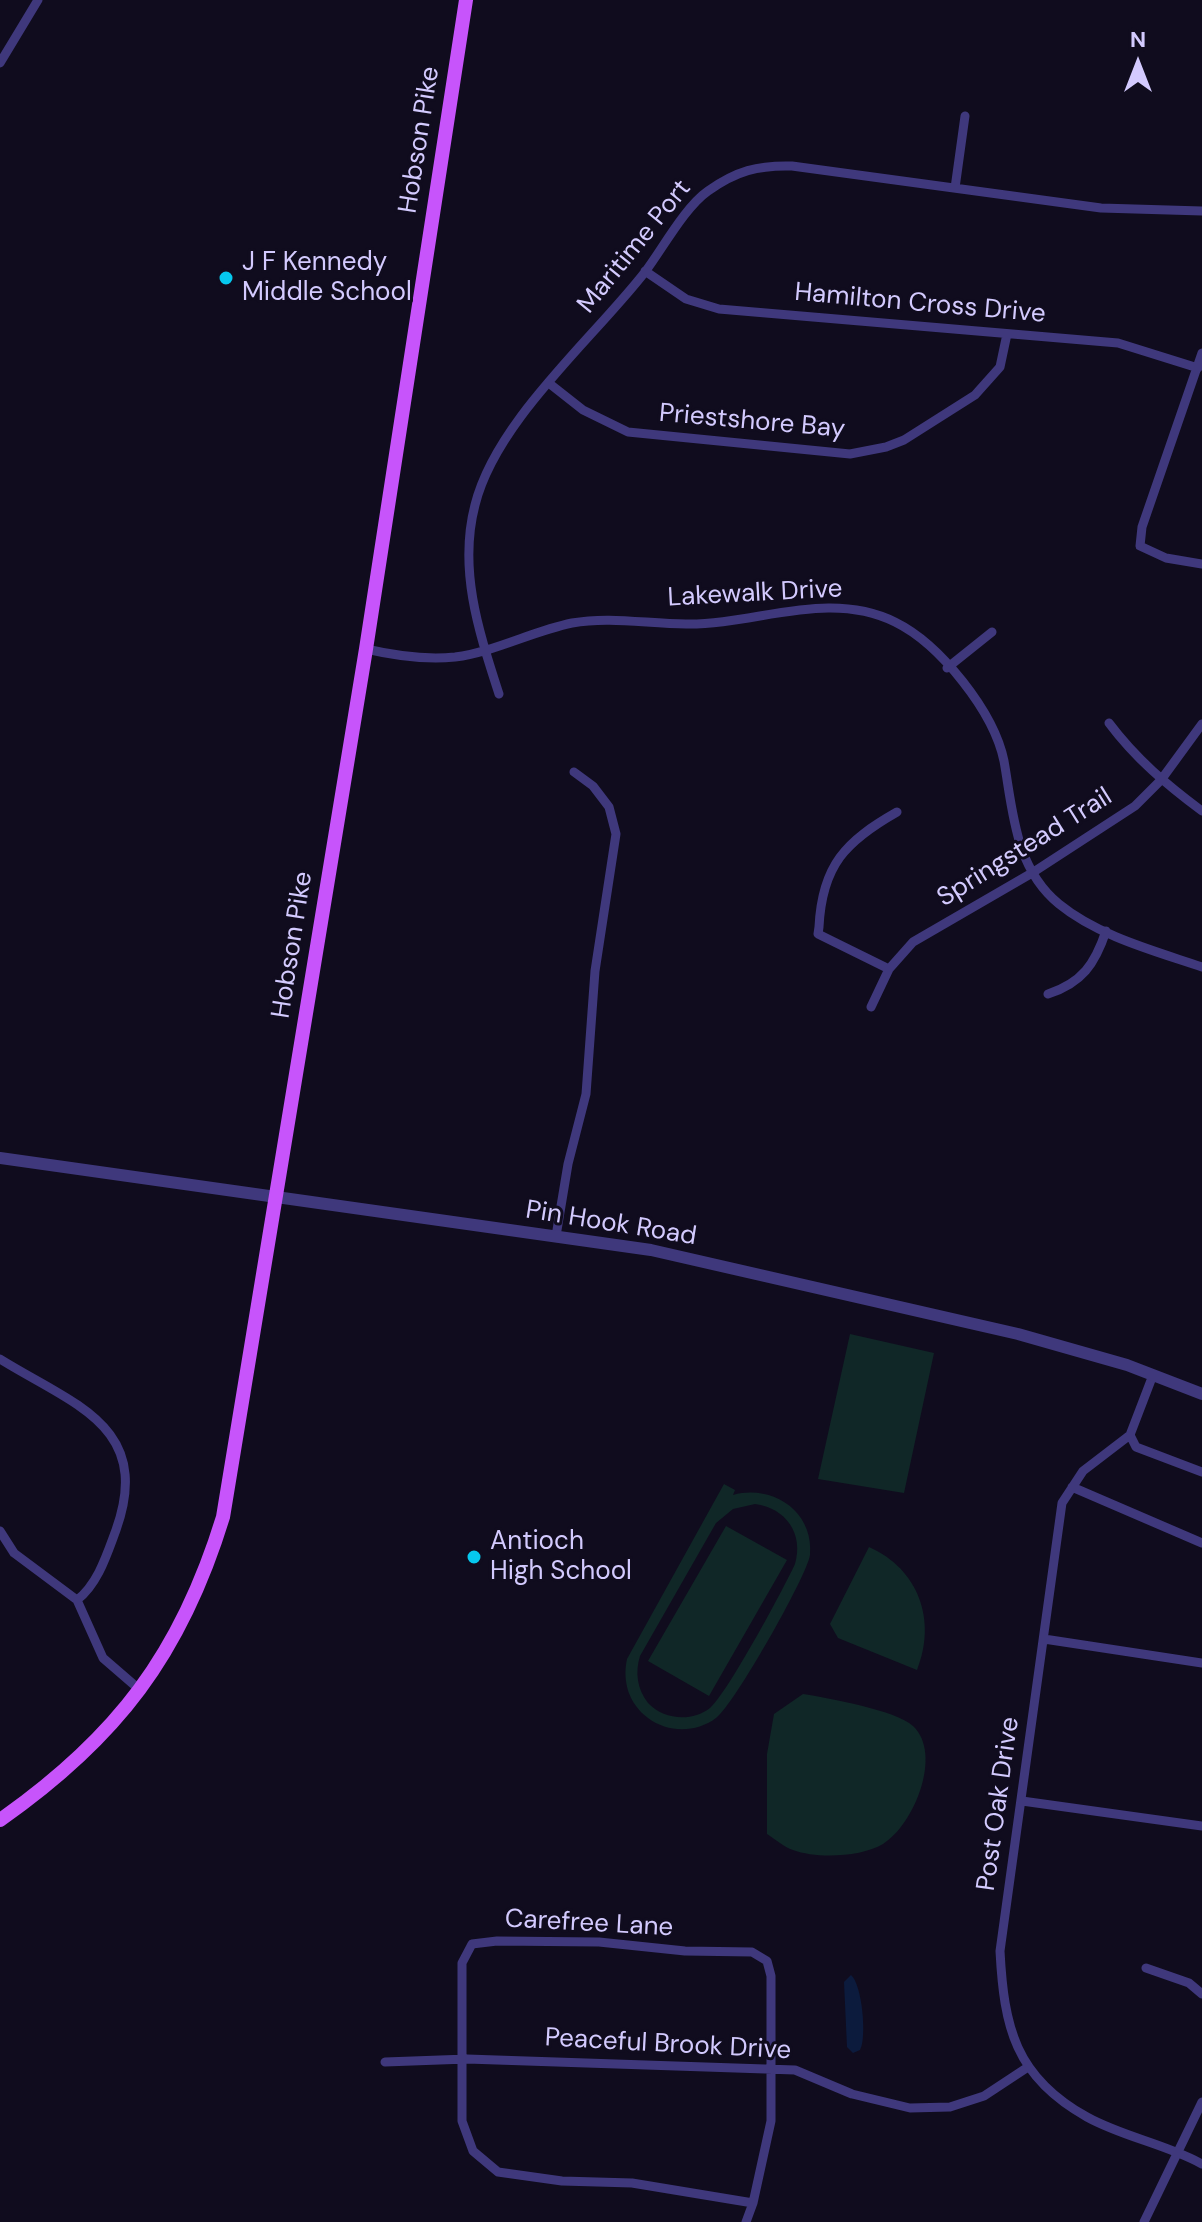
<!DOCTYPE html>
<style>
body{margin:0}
#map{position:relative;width:1202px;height:2222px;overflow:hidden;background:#100c1e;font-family:"DM Sans",sans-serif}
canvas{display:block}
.north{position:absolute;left:1098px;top:24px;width:80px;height:80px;-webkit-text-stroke:6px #100c1e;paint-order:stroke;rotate:0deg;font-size:22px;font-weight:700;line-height:32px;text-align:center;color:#d3cafe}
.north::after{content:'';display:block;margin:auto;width:28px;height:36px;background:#d3cafe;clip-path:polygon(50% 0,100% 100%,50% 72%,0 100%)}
</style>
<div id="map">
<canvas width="1202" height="2222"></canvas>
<div class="north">N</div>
</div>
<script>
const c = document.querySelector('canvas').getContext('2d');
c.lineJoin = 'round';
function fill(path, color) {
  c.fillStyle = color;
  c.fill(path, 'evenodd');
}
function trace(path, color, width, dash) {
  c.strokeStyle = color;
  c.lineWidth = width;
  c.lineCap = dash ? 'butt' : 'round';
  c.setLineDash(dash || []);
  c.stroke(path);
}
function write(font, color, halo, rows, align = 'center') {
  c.font = font + ' "DM Sans",sans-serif';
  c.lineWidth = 6;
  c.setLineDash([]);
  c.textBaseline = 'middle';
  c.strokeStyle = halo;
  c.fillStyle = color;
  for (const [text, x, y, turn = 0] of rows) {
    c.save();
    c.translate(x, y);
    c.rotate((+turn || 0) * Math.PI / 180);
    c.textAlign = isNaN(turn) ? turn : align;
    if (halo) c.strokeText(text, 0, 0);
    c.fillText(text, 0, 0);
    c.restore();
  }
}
const green = new Path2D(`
 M850,1334L934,1353L904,1493L818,1479Z
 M724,1484L735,1490L733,1495C772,1484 814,1511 810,1555C807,1576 734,1705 716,1718C696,1733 668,1733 648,1718C629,1704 622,1682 627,1659ZM755,1504C786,1508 804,1534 795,1564C784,1588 727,1694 710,1708C692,1722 664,1720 648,1703C637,1689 635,1672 640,1656L716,1523L733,1509Z
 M726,1526L787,1560L709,1696L648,1661Z
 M869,1547C919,1569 937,1621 917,1670L838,1638L830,1624Z
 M803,1694C827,1698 896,1710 913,1726C943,1754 914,1825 883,1844C861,1857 817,1859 793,1850C784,1847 775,1839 767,1834V1754L774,1714Z`);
const water = new Path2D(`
 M851,1975C862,1984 867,2037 860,2050L853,2053L847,2047L844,1982Z`);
const minor = new Path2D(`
 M0,63L38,0
 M955,188L965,116
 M645,271L686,299L719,309L1118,343L1198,368
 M1202,353L1142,527L1140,546L1166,558L1202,564
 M550,384L583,410L628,432L850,454L886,447L904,440L975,395L1000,367L1007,334
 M366,649C396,656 424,660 455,657C494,652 533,631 572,623C610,616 648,624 686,624C756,625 828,589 895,622C940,644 994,712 1004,761C1013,812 1015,868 1059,904C1098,936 1155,951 1202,967
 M947,668L992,632
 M499,694C479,632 458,570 475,505C496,421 592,340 645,272C663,248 685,207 708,191C736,171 758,165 792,166L1101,208L1202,211
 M1109,723C1136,759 1167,785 1202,811
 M889,969L818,934L819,927C822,865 846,841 897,812
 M1048,994C1082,983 1095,964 1106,931
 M871,1007L889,969L913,942L1032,873L1135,806L1161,780L1202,724
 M556,1236L568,1164L586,1094L595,971L616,834L609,807L593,786L574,772
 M0,1359C74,1405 153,1426 116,1530C107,1554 98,1584 77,1600
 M1153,1375L1130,1435L1083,1471L1062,1503L1000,1951C1004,2027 1015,2077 1087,2117C1123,2137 1166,2144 1202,2164
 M1130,1435L1136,1447L1202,1472
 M1072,1487L1202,1543
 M0,1531L14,1553L77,1600L103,1658L140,1690
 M1044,1639L1202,1663
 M1022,1801L1202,1826
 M497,1941L599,1942L685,1951L752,1952L767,1961L771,1976V2121L753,2203L632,2183L562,2181L498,2172L473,2151L462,2121V1963L472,1944Z
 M1146,1968L1189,1983L1202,1994
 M385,2062L467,2059L795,2070L852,2094L910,2108L950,2107L984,2096L1028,2067
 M746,2222L753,2203
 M1144,2222L1202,2102`);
const tertiary = new Path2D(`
 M0,1158L651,1250L1018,1334L1127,1365L1202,1394`);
const primary = new Path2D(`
 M0,1820C117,1738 181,1654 223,1517L366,649L466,0`);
const markers = [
 [226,278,8,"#06c8ee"],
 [474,1557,8,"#06c8ee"]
];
const streetNames = [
 ["Hobson Pike",420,140,-81],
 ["Maritime Port",635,247,-51],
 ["Hamilton Cross Drive",920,304,5],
 ["Priestshore Bay",752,422,5],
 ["Lakewalk Drive",755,594,-3],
 ["Springstead Trail",1025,848,-32],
 ["Hobson Pike",293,945,-81],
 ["Pin Hook Road",611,1224,9],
 ["Post Oak Drive",999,1804,-82],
 ["Carefree Lane",589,1924,3],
 ["Peaceful Brook Drive",668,2045,3]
];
const poiNames = [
 ["J F Kennedy",242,263],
 ["Middle School",242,293],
 ["Antioch",490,1542],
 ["High School",490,1572]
];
fill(green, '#102727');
fill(water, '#0c1b3d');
trace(minor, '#3f387c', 9);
trace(tertiary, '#3f387c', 12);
trace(primary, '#c754fb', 14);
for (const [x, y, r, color] of markers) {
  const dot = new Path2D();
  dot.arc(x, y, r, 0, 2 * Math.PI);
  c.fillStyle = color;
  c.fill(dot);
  trace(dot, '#100c1e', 3);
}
write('26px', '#d3cafe', '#100c1e', streetNames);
write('26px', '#d3cafe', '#100c1e', poiNames, 'left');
</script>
